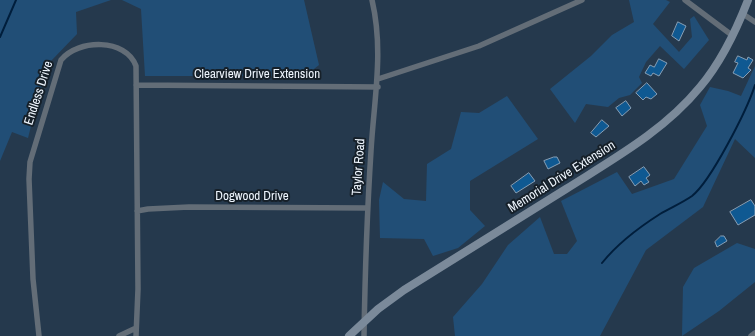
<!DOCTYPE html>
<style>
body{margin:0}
canvas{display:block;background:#25394d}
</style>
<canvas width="755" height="336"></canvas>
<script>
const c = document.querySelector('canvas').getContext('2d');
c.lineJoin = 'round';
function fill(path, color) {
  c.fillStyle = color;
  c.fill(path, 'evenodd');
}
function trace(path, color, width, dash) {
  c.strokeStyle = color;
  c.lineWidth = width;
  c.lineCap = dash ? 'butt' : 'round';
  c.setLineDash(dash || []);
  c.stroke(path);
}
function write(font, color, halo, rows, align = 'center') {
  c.font = font + ' "Archivo Narrow",sans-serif';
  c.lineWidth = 4;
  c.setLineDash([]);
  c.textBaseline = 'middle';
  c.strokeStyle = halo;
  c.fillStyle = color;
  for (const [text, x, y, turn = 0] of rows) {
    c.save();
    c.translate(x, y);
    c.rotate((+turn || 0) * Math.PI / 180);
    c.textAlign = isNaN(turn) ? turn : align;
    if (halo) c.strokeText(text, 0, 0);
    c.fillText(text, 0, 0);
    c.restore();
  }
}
const green = new Path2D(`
 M0,0H111L76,12L77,34L51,61L37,102L28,138L12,132L0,161Z
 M122,0H304L319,65L305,76H145L141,9Z
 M629,0H666L670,2L653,24L679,52L692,37L690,19L694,16L709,40L684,69L660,46L646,62L639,77L642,83L630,95L619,98L608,107L586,104L575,123L550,89L591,56L612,35L634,22Z
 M755,66V158L735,139L703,207L646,250L600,336H455L453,317L482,284L508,245L540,217L554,254H567L577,241L561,201L617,172L632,194L674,179L707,126L700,105L710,87L728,91L741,96Z
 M507,96L538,139L470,181V210L485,226L458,248L433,256L424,239L380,238L379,200L383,182L404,199L426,201L427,164L451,149L461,112L479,113Z
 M737,243L755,249V282L719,311L682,336L683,287L694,268Z`);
const stream = new Path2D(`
 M0,37L16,0
 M602,263C618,243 638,228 660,214C670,208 682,203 692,196C711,181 747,110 755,85`);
const building = new Path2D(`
 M678,22L686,26L679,41L672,36Z
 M738,56L747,60L748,57L753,60L748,68L751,70L743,78L733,73L738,63L735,62Z
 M659,59L667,63L659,76L653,73L651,76L645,73L650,65L654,67Z
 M647,83L657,94L651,99L646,97L643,100L636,93Z
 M626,101L631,108L622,116L616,108Z
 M602,120L609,126L596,137L591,133Z
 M554,157H557L560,163L548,169L544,161Z
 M644,167L650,175L646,178L649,182L644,185L641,181L635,186L629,177Z
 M529,173L535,181L516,193L511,186Z
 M751,200L755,206V215L738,225L730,212Z
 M721,236H724L727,241L717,247L715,242Z`);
const street = new Path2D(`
 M685,0L733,36
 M743,14L755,22
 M378,79L479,46L582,0
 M136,85L378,87
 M137,211L148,209L189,207L367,208
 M39,336L33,279L29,179L30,162L61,60C78,39 126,38 136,66L138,289L136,336
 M119,336L136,328
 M364,336C365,274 367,213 371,151C374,99 384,51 372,0
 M751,336L755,333`);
const secondary = new Path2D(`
 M349,336L378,309L404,290C458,256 512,223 566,189C613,159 664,131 700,87C722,61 736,31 748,0`);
const streetNames = [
 ["Clearview Drive Extension",257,75],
 ["Endless Drive",39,93,-72],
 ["Taylor Road",359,167,-86],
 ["Memorial Drive Extension",562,177,-32],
 ["Dogwood Drive",252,197]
];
fill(green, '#214e76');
trace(stream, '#001e3c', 2);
fill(building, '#0f5992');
trace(building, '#869eb5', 1);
trace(street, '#636d77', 5.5);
trace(secondary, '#7b8a9a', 8);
write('13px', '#eef5fd', '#162029', streetNames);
</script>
